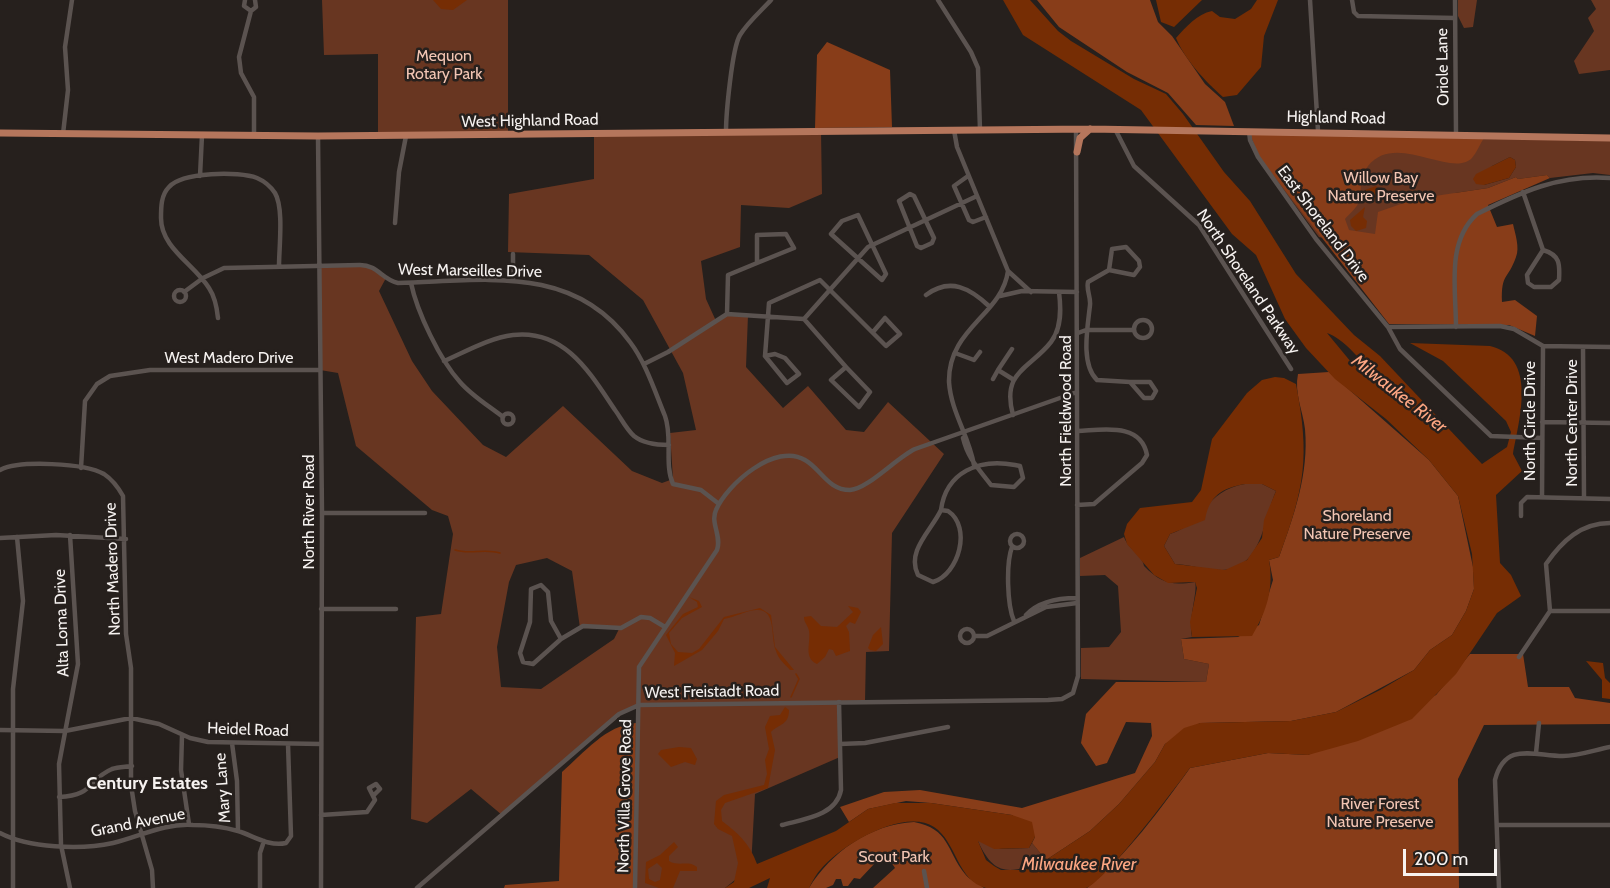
<!DOCTYPE html>
<style>
body{margin:0}
#map{position:relative;width:1610px;height:888px;overflow:hidden;background:#26201d;font-family:Cabin,sans-serif}
canvas{display:block}
.scale{position:absolute;left:1403px;top:849px;width:94px;height:27px;box-sizing:border-box;border:3px solid #f6f2f0;border-top:0;padding-left:8px;font-size:18px;line-height:21px;white-space:nowrap;color:#f6f2f0;-webkit-text-stroke:4px #26201d;paint-order:stroke}
</style>
<div id="map">
<canvas width="1610" height="888"></canvas>
<div class="scale">200 m</div>
</div>
<script>
const c = document.querySelector('canvas').getContext('2d');
c.lineJoin = 'round';
function fill(path, color) {
  c.fillStyle = color;
  c.fill(path, 'evenodd');
}
function trace(path, color, width, dash) {
  c.strokeStyle = color;
  c.lineWidth = width;
  c.lineCap = dash ? 'butt' : 'round';
  c.setLineDash(dash || []);
  c.stroke(path);
}
function write(font, color, halo, rows, align = 'center') {
  c.font = font + ' Cabin,sans-serif';
  c.lineWidth = 5;
  c.setLineDash([]);
  c.textBaseline = 'middle';
  c.strokeStyle = halo;
  c.fillStyle = color;
  for (const [text, x, y, turn = 0] of rows) {
    c.save();
    c.translate(x, y);
    c.rotate((+turn || 0) * Math.PI / 180);
    c.textAlign = isNaN(turn) ? turn : align;
    if (halo) c.strokeText(text, 0, 0);
    c.fillText(text, 0, 0);
    c.restore();
  }
}
const green = new Path2D(`
 M322,0H508V134L378,136V54L324,55Z
 M1458,0H1477L1473,27L1464,28L1458,16Z
 M1591,0H1610V70L1579,74L1574,61L1594,31L1588,18L1596,9Z
 M821,131L822,194L789,208L741,205L740,247L701,261L706,299L716,321L727,314L748,315L746,367L783,408L808,386L846,430L864,432L888,402L944,454L892,533L889,651L866,652L865,702H839L840,757L755,794L751,867L725,888H635L639,705L628,709L502,815L471,789L427,823L411,819L416,617L441,614L453,534L448,516L432,510L356,446L338,373L320,370L319,266L369,265L386,278L379,291L412,361L432,391L483,445L506,457L563,406L632,471L662,483L673,479L670,433L696,430L683,373L643,300L589,255L508,252L509,194L594,179V134ZM547,558L572,571L580,628L619,629L614,639L541,689L501,687L497,647L509,582L516,565Z
 M1484,138L1610,141V175L1593,173L1550,178L1547,175L1518,179L1516,177L1488,188L1455,193L1422,258L1319,237L1259,157ZM1510,157L1515,160L1516,167L1509,178L1484,185L1492,166Z
 M1245,484H1262L1276,491C1264,518 1262,569 1222,570C1206,570 1191,565 1175,564L1164,546L1170,534C1205,523 1204,491 1245,484Z
 M1124,537C1128,549 1143,556 1144,566C1161,583 1171,586 1195,582C1198,592 1188,618 1192,637L1181,639L1184,659L1209,664L1206,682L1081,679V648L1109,647L1121,632L1118,586L1105,575L1080,576V558Z
 M982,840L1001,849L1029,848L1032,843L1046,860C1012,873 995,879 978,841Z`);
const forest = new Path2D(`
 M1037,0H1150L1158,22L1172,36L1205,84L1225,102L1234,126L1196,125L1168,93L1127,72L1059,27Z
 M827,42L890,70L892,127L815,128L817,55Z
 M1249,132L1484,138C1480,144 1477,152 1472,158C1451,179 1396,131 1368,166C1359,177 1362,189 1359,201C1358,207 1349,214 1345,219L1349,230L1375,234L1378,212L1415,199L1488,188L1516,177L1518,179L1547,175L1550,178L1488,205L1497,227L1513,224C1515,233 1520,248 1516,257C1508,280 1501,273 1502,302L1515,300L1537,316L1535,336L1509,325L1389,324L1259,157Z
 M1329,372L1429,460L1458,496L1473,567L1474,589L1466,611L1452,635L1430,650L1414,670L1336,712L1291,721L1200,723L1165,744L1155,762L1119,804L1090,831L1046,860L1032,843L1035,837L1012,815L931,803L906,801L868,809L849,822L840,807L884,792L920,790L1022,808L1135,773L1152,736L1151,723L1126,722L1107,763L1096,766L1081,743L1086,714L1116,682H1206L1209,664L1184,659L1181,639L1238,637L1259,625L1273,580L1269,560L1279,557C1294,515 1309,474 1305,429C1303,411 1294,393 1298,374Z
 M1470,654H1523L1528,687H1569L1575,698L1610,703V724L1484,725L1458,779L1459,888H1087C1127,855 1160,810 1190,768L1268,753L1308,755L1436,695Z
 M636,723L634,888H504L505,885L559,881L562,772C584,753 606,725 636,723Z
 M914,822C950,829 946,850 965,874C969,880 979,883 984,888H873L895,868L891,862H876L860,879L854,878L848,886H843L841,879H836L833,885L826,888H809C831,852 871,824 914,822Z`);
const water = new Path2D(`
 M433,0H467L453,10L441,9Z
 M1003,0H1030L1058,31L1071,41L1134,79L1166,94L1183,114L1224,172L1250,201L1296,274L1354,335L1380,356L1482,464L1507,447L1511,432L1506,421L1443,361L1410,343L1490,346C1538,357 1519,420 1513,454L1522,471L1496,495L1500,563L1511,575L1521,596L1497,613L1456,674L1412,719L1358,741L1308,755L1268,753L1190,768C1175,788 1105,882 1086,888C1081,888 1073,888 1068,888C1049,888 1002,888 986,888C957,881 957,842 934,827C904,807 840,846 821,869C816,874 812,882 809,888H767L770,878L749,888H725L734,882L738,863L732,836L718,829L714,824L716,801L724,795L764,785L767,774L765,760L769,749L765,727L770,716L780,715L785,707L789,710C789,725 779,724 771,732L775,750L768,788L725,803L721,810L722,821C738,833 750,844 757,864L836,831L868,809L895,803H931L1012,815L1032,822L1035,837L1029,848L994,849L978,841L986,860L994,866L1001,870H1021L1046,860L1090,831L1119,804L1155,762L1165,744L1184,728L1200,723L1291,721L1336,712L1380,690L1414,670L1430,650L1452,635L1466,611L1474,589L1472,554L1458,496L1429,460L1386,419L1335,379L1306,348L1285,319L1256,255L1232,234L1141,110L1023,35ZM1327,333C1343,338 1364,362 1373,378L1351,362Z
 M1156,0H1202L1174,27L1161,22Z
 M1257,0H1278L1264,36L1261,67L1237,95L1223,97C1205,81 1185,60 1176,38C1186,27 1197,14 1212,11L1220,17L1235,19L1251,9Z
 M1510,157L1515,160L1516,167L1509,178L1484,185L1476,184L1473,179L1476,174Z
 M1376,186L1379,190L1375,199L1363,200L1365,190Z
 M1365,207L1363,217L1367,221L1366,228L1356,231L1351,226L1350,220Z
 M1275,377L1284,378L1296,384C1310,457 1305,487 1279,557L1269,560C1274,588 1267,611 1252,636L1192,637L1190,622L1197,588L1195,582L1168,583L1154,575L1127,544L1124,534L1127,524L1140,508L1192,502L1201,490L1212,439L1247,393L1262,380ZM1245,484H1262L1276,491L1264,520L1262,538L1247,560L1225,570L1175,564L1164,546L1170,534L1205,520C1209,496 1222,488 1245,484Z
 M689,597L699,601L702,607L682,618L669,633L671,644L678,652L692,653L699,649L724,617L760,608L771,615L775,647L794,670H790C785,664 778,659 776,651C770,637 777,608 756,610C745,611 735,617 724,619L718,631L702,650L674,666L675,653L666,635L683,614L698,607L697,602Z
 M848,606L858,608L861,612L855,624L850,622L846,626L849,632L850,651L836,656L833,650L829,649L825,657L817,664C803,658 811,643 809,631C808,625 804,623 804,617L811,616L821,626L837,627L853,612Z
 M881,627L883,644L876,651L870,650L868,648L873,635Z
 M1586,661L1603,663L1605,678L1610,683V699L1602,698V680Z
 M679,747L691,748L697,759L695,765L685,762L671,767L658,754L661,750Z
 M674,842L678,847L669,856V861C679,867 688,860 697,867V871H680L673,888H659L645,883L646,862L660,855ZM657,863L662,868L660,880L655,882L649,879L648,869Z`);
const stream = new Path2D(`
 M455,550C471,555 484,548 500,553
 M791,697L799,679L796,674`);
const minor = new Path2D(`
 M245,0L244,6L251,11L256,7L255,0
 M938,0L971,52L978,68L980,130
 M1310,0L1318,131
 M1352,0L1354,12L1358,16L1455,18
 M1455,0L1456,133
 M251,11L239,57L241,73L254,97V136
 M1115,129L1134,166L1199,225L1291,369
 M954,130L957,147L1008,271L1031,292
 M1249,131L1250,140L1258,157L1316,239L1388,327L1400,349L1491,436L1542,438
 M726,132C726,114 732,48 740,35C748,22 761,11 771,0
 M63,134L68,90L65,47L72,0
 M318,136L322,513L321,888
 M200,176L202,135
 M968,176L954,186L969,220L973,222L986,217
 M1523,192L1543,250L1527,275L1528,283L1534,287H1551L1559,280C1560,264 1560,255 1543,250
 M910,194L914,196L934,238L932,243L921,248L917,246L899,201Z
 M858,215L886,274L882,280L831,234L842,221Z
 M395,223L399,172L406,136
 M786,234L794,248L757,263V235Z
 M1109,270L1112,249L1126,247L1139,261L1140,267L1134,275L1109,270L1088,282C1086,290 1091,297 1090,305C1088,325 1080,364 1097,380L1130,382
 M513,281V254
 M411,283C417,312 440,360 460,382C472,396 489,406 503,417
 M174 296a6 6 0 1 1 12 0a6 6 0 1 1-12 0Z
 M184,292L203,278L224,268L360,265C378,265 382,280 398,283C483,281 573,263 630,342C646,363 655,392 665,416C673,438 664,464 673,484L701,490L719,504
 M926,295C950,277 970,288 990,307
 M1000,296L1022,291L1077,292
 M727,314L804,319L868,247L977,196
 M727,314L728,275L757,263
 M218,318C217,308 215,297 209,288C194,264 161,248 161,218C161,207 161,195 169,187C182,172 239,171 257,178C264,181 271,187 275,193C284,208 279,248 279,266
 M804,319L846,367
 M1134 329a9 9 0 1 1 18 0a9 9 0 1 1-18 0Z
 M1388,327L1500,326L1514,329L1543,346L1610,347
 M1456,327C1456,289 1446,242 1477,214C1521,192 1560,174 1610,178
 M1078,333L1086,330H1133
 M1583,347L1584,498
 M955,353L974,360L980,352
 M775,354L785,358L799,374L787,383L765,356Z
 M765,356L769,303L820,280L886,346L900,334L885,318L873,332
 M444,361C467,351 489,338 513,335C565,329 590,373 615,410C621,418 626,429 634,436C644,444 657,445 669,445
 M644,364L668,352L727,314
 M846,367L870,392L859,407L831,380Z
 M998,370L1012,349
 M993,379L998,370L1014,380
 M1130,382H1150L1156,391L1152,398H1144Z
 M502.5 419a5.5 5.5 0 1 1 11 0a5.5 5.5 0 1 1-11 0Z
 M1013,415C1001,371 1030,369 1051,342C1062,328 1061,308 1059,292
 M1542,422L1610,423
 M974,465C969,436 951,412 949,382C948,328 1002,315 1008,271
 M81,468L85,401L97,384L110,376L150,370H320
 M0,470C19,460 85,463 104,474C113,480 118,487 123,496L126,634L131,668V785L135,811L152,870L153,888
 M1542,496L1543,346
 M1077,505L1094,504L1142,463L1147,455C1141,422 1103,430 1078,431
 M941,510C946,472 979,458 1015,465L1020,466L1023,478L1014,487L991,485C979,469 968,459 963,438
 M941,510L948,511C972,527 959,574 933,582L918,575C906,551 931,531 941,510Z
 M322,513H425
 M1521,516V503L1527,497L1610,499
 M1010 541a7 7 0 1 1 14 0a7 7 0 1 1-14 0Z
 M0,538L56,535L126,539
 M1012,547C1006,563 1007,605 1014,621
 M541,585L548,592L551,621L561,639L533,664L523,662L520,653L530,622L531,589Z
 M321,609H396
 M1550,611H1610
 M1026,615C1039,601 1060,598 1077,598
 M960 636a7 7 0 1 1 14 0a7 7 0 1 1-14 0Z
 M974,636H987L1046,607L1077,603
 M561,639L583,626L621,628L641,617L650,618L665,627
 M1519,657L1550,611L1546,564C1562,541 1581,523 1610,523
 M0,730L65,731L131,718L159,724L190,738L208,742L321,744
 M182,735L181,770L189,824
 M232,743L237,781L238,831
 M840,744L865,743L948,727
 M1536,753L1539,723
 M59,797C94,796 88,779 112,769C118,767 126,767 132,766
 M321,815L367,812L375,800L369,788L376,784L380,789L374,795
 M782,825C804,819 836,816 841,790L839,702
 M1497,825H1610
 M0,833C28,848 81,850 113,843C139,837 164,823 193,825C207,825 224,827 238,831C254,836 269,847 286,843L291,836L288,744
 M924,871L927,888
 M13,888V689L23,601L17,537
 M70,888L61,845L59,764L78,664L70,535
 M260,888V853L264,841
 M417,888L619,714L639,705L1048,700L1062,699L1073,693L1078,676L1076,129
 M635,888L639,667L717,550C722,536 710,523 716,510C727,484 776,442 805,460C821,469 828,490 850,490C868,489 896,458 915,449L1077,392
 M1499,888L1495,780C1505,741 1534,756 1563,756C1578,756 1595,750 1610,747`);
const major = new Path2D(`
 M0,133L318,136L1090,129L1610,138
 M1077,152L1080,138L1090,129`);
const parkNames = [
 ["Mequon",444,56],
 ["Rotary Park",444,74],
 ["Willow Bay",1381,178],
 ["Nature Preserve",1381,196],
 ["Shoreland",1357,516],
 ["Nature Preserve",1357,534],
 ["River Forest",1380,804],
 ["Nature Preserve",1380,822],
 ["Scout Park",894,857]
];
const streetNames = [
 ["Oriole Lane",1443,67,-91],
 ["Highland Road",1336,118,1],
 ["West Highland Road",530,121,-1],
 ["East Shoreland Drive",1323,224,53],
 ["West Marseilles Drive",470,271,1],
 ["North Shoreland Parkway",1248,282,56],
 ["West Madero Drive",229,358],
 ["North Fieldwood Road",1066,411,-90],
 ["North Circle Drive",1530,421,-90],
 ["North Center Drive",1572,423,-90],
 ["North River Road",309,512,-90],
 ["North Madero Drive",113,569,-92],
 ["Alta Loma Drive",62,623,-92],
 ["West Freistadt Road",712,692,-1],
 ["Heidel Road",248,730,2],
 ["Mary Lane",223,788,-94],
 ["North Villa Grove Road",625,796,-89],
 ["Grand Avenue",138,823,-11]
];
const waterNames = [
 ["Milwaukee River",1399,394,38],
 ["Milwaukee River",1079,865]
];
const neighbourhoodNames = [
 ["Century Estates",147,784]
];
fill(green, '#683621');
fill(forest, '#883d19');
fill(water, '#762d04');
trace(stream, '#762d04', 1.5);
trace(minor, '#5b5350', 4.5);
trace(major, '#b5765c', 7);
write('16px', '#f2c5b3', '#26201d', parkNames);
write('16px', '#f6f2f0', '#26201d', streetNames);
write('italic 18px', '#fea783', '#26201d', waterNames);
write('bold 18px', '#f6f2f0', '#26201d', neighbourhoodNames);
</script>
